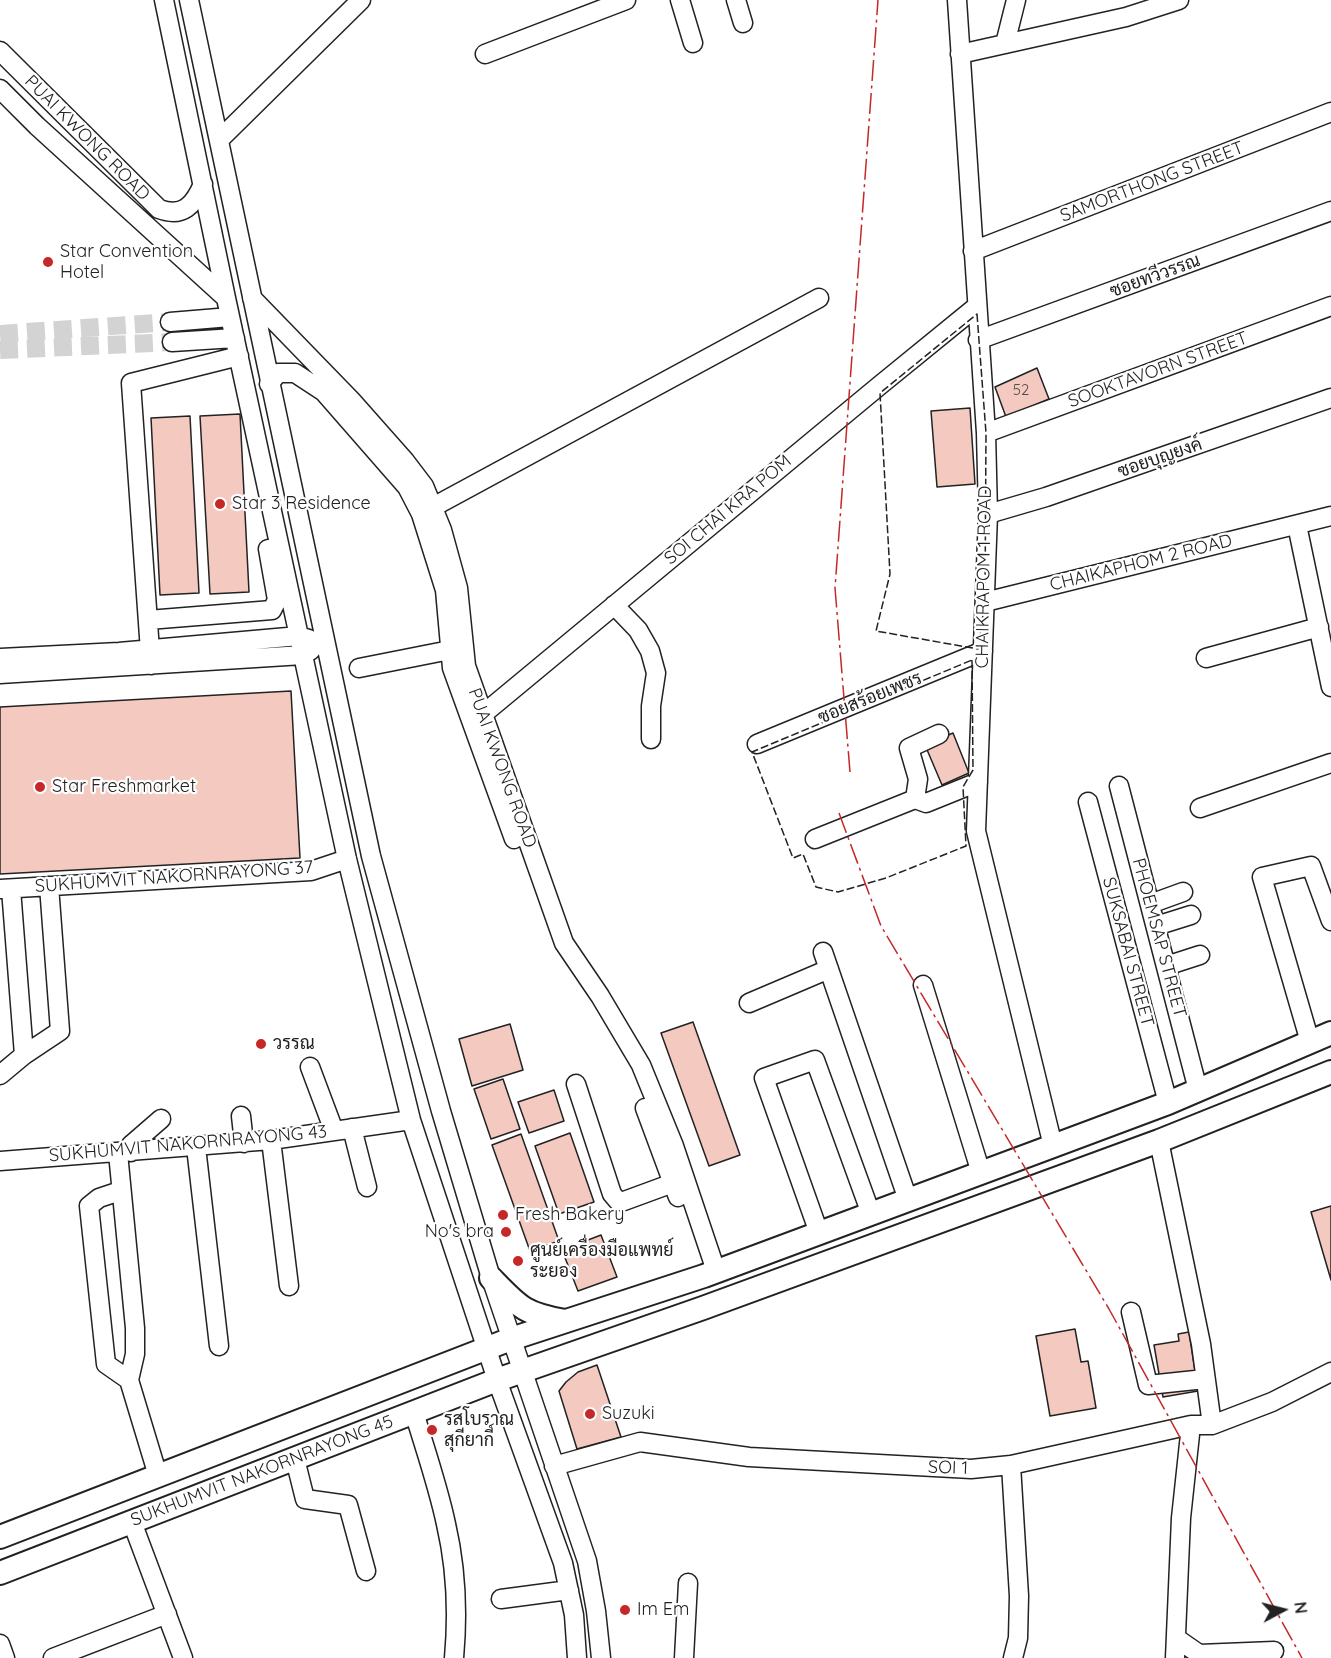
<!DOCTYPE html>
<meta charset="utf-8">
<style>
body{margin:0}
#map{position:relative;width:1331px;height:1658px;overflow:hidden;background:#fff;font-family:Quicksand,sans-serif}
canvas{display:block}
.north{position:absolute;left:1253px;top:1580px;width:60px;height:60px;-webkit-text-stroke:4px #fff;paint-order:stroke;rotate:83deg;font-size:16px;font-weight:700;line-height:24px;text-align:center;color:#222}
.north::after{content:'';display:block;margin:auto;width:21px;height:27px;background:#222;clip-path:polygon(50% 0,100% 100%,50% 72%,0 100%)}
</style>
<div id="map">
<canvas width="1331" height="1658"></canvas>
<div class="north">N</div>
</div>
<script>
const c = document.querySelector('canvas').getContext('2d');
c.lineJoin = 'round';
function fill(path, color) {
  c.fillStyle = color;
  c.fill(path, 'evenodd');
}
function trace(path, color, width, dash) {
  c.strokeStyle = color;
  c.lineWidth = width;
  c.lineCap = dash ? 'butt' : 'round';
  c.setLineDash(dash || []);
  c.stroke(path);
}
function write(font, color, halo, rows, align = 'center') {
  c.font = font + ' Quicksand,Sarabun,sans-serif';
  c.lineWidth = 4.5;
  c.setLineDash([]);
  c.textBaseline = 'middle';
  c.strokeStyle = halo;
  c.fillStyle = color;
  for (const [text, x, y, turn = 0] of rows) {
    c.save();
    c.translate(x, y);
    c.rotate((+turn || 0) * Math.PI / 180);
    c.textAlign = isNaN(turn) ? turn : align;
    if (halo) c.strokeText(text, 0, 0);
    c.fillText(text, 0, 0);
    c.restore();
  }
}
const building = new Path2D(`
 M1037,368L1049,399L1006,417L995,387Z
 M970,408L975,484L937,487L931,411Z
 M240,414L249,592L210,594L200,416Z
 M190,416L199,593L160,595L151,418Z
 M291,691L300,858L0,874V707Z
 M953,733L969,773L942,785L925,745Z
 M693,1022L740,1155L709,1166L661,1033Z
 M510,1024L523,1070L472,1086L459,1039Z
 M503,1079L520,1129L491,1139L474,1089Z
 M554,1090L564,1121L529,1133L518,1102Z
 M570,1133L594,1202L559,1214L535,1146Z
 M521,1134L559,1241L530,1251L492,1145Z
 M1331,1206V1280L1311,1212Z
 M601,1235L617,1277L578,1291L562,1250Z
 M1075,1329L1081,1362L1088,1361L1096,1408L1050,1416L1036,1336Z
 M1189,1332L1198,1391L1163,1397L1154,1345L1179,1341L1178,1334Z
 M597,1365L621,1437L577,1449L559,1391L566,1382L578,1372Z`);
const minorTunnel = new Path2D(`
 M0,334L170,322
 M0,350L172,342`);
const minor = new Path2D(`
 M164,0L226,298L347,859L411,1120L497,1380L563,1563L574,1615L577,1658
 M189,0L371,856L441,1111L491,1278L587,1561L596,1611L601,1658
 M680,0L693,43
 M736,0L743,23
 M957,0L986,433L988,514L976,831L1053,1146
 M1005,44L1016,0
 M0,51L159,209C183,218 194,205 203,184
 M485,54L626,0
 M960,54L1126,17L1179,0
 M0,89L37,126L226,298
 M219,140L361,0
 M973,251L1331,112
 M252,298L351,400L405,461L424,486L442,530L458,588L466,666L564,943L600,996L641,1065L674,1146L716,1271
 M170,322L230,317
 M978,340L1331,211
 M172,342L235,338
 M269,384L278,373H295L324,392L407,487L421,514L445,590L452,668L514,839
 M986,433L1331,306
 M433,507L819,298
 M988,514L1046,497L1331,398
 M1297,525L1331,687
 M985,602L1331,516
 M614,605L638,630L650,651L656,673L651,706V739
 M148,620L272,610L277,600L268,549
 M0,658L119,652L299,636L309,639
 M1206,658L1319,627
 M151,665L131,383L239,356
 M359,668L450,650
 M0,674L303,655L311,650
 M482,715L879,386L976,307
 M757,744L983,651
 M1119,786L1198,1090
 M915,799L918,779L909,748L939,734
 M1088,802L1168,1103
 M1200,808L1331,763
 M815,839L915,799L926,803L978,782
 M0,889L311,871L347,859
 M11,889L24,1055
 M1150,904L1183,892
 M1156,926L1191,915
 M823,952L908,1200
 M1166,966L1200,955
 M923,985L981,1173
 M749,1003L829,969
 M1310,1042L1262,877L1311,866L1331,921
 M310,1067L334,1131
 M0,1075L24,1055L60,1031L49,886
 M576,1084L612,1194L618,1201H624L673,1183
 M645,1108L678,1197
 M241,1116L244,1143
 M352,1128L367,1187
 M271,1140L289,1286
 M1159,1141L1201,1344L1212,1425
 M196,1147L219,1346
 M131,1152V1145L161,1119
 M118,1153L135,1328V1354L129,1380L158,1476
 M0,1161L271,1140L411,1120
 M120,1191L99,1198L89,1206L106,1364L129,1380
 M819,1233L764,1078L815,1060L871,1214
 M1131,1312L1148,1385L1205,1379
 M414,1412C425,1449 438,1486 446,1524C456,1567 458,1614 454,1658
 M295,1459L305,1499L348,1505L366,1571
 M1011,1465L1019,1596L1018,1638L1013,1658
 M554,1466L640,1442L749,1457L971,1469L1011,1465L1191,1425H1212L1272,1402L1331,1372
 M132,1522L183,1658
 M501,1599L569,1590
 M1176,1638L1199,1654L1274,1651
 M0,1644L5,1658
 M53,1658L167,1614
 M684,1658L688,1583
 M1175,1658L1181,1518L1191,1425`);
const major = new Path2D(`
 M491,1278C519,1307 524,1314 565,1321
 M0,1537L511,1339L704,1276L1053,1146L1168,1103L1331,1033
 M0,1573L497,1380L703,1308L1159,1141L1331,1072`);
const fence = new Path2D(`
 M977,314L986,433L985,602L978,649L876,631L890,574L880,393Z
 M972,660L973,770L963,787L966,846L886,878L838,892L816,887L803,854L793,858L752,752Z`);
const power = new Path2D(`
 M850,772L835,588L878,0
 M839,813L881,926L1109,1309L1302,1658`);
const markers = [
 [48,262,6,"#c62828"],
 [220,504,6,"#c62828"],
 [40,787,6,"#c62828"],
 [261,1044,6,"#c62828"],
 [503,1215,6,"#c62828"],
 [506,1232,6,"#c62828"],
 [518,1261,6,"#c62828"],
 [590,1414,6,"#c62828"],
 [432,1430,6,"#c62828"],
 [625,1610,6,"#c62828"]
];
const numberNames = [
 ["52",1021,390]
];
const streetNames = [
 ["PUAI KWONG ROAD",87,138,45],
 ["SAMORTHONG STREET",1152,182,-21],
 ["ซอยทวีวรรณ",1155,276,-20],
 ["SOOKTAVORN STREET",1158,370,-20],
 ["ซอยบุญยงค์",1160,458,-19],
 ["SOI CHAI KRA POM",728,510,-40],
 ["CHAIKAPHOM 2 ROAD",1141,563,-14],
 ["CHAIKRAPOM 1 ROAD",984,577,-89],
 ["ซอยสร้อยเพชร",870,698,-22],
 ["PUAI KWONG ROAD",502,768,70],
 ["SUKHUMVIT NAKORNRAYONG 37",174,877,-4],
 ["PHOEMSAP STREET",1159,938,75],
 ["SUKSABAI STREET",1128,952,75],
 ["SUKHUMVIT NAKORNRAYONG 43",188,1144,-5],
 ["SOI 1",948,1468,2],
 ["SUKHUMVIT NAKORNRAYONG 45",262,1471,-21]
];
const poiNames = [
 ["Star Convention",60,252],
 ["Hotel",60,273],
 ["Star 3 Residence",232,504],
 ["Star Freshmarket",52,787],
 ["วรรณ",273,1044],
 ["Fresh Bakery",515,1215],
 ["No's bra",494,1232,"right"],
 ["ศูนย์เครื่องมือแพทย์",530,1251],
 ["ระยอง",530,1272],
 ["Suzuki",602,1414],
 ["รสโบราณ",444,1420],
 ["สุกียากี์",444,1441],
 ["Im Em",637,1610]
];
fill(building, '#f3c9c0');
trace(building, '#222', 1.5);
trace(minorTunnel, '#d3d3d3', 18, [18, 9]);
trace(minor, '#222', 21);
trace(major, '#222', 26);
trace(minor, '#fff', 18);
trace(major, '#fff', 22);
trace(fence, '#222', 1.5, [8, 3]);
trace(power, '#c62828', 1.5, [21, 4.5, 3, 4.5]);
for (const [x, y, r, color] of markers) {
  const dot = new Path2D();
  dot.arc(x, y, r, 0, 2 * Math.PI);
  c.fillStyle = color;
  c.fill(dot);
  trace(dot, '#fff', 2);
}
write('15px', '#564c4a', null, numberNames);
write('18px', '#222', '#fff', streetNames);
write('18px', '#222', '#fff', poiNames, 'left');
</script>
